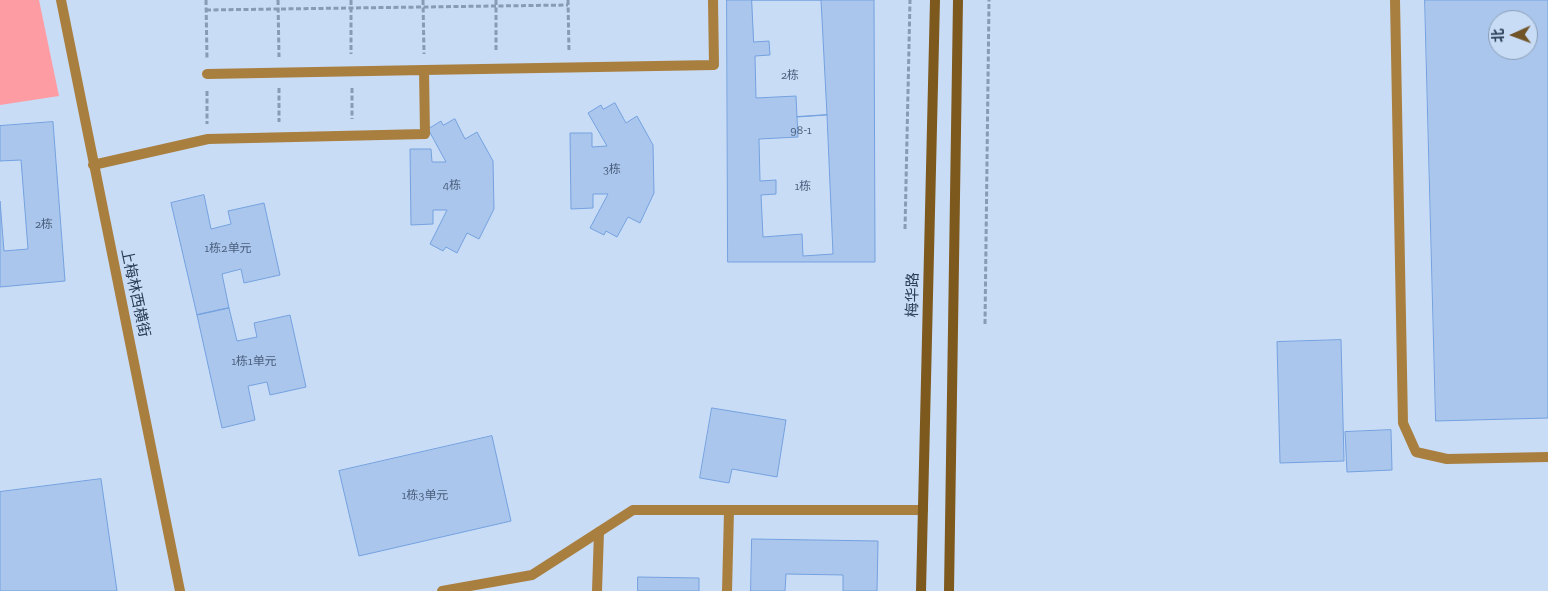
<!DOCTYPE html>
<meta charset="utf-8">
<style>
body{margin:0}
#map{position:relative;width:1548px;height:591px;overflow:hidden;background:#c9dcf6;font-family:"Zilla Slab","Noto Sans SC",serif}
canvas{display:block}
.north{position:absolute;left:1488px;top:10px;width:50px;height:50px;box-sizing:border-box;background:#c9dcf6;border:1px solid #899cb6;border-radius:50%;rotate:268deg;font-size:14px;font-weight:700;line-height:20px;text-align:center;color:#293c56}
.north::after{content:'';display:block;margin:auto;width:18px;height:22px;background:#705326;clip-path:polygon(50% 0,100% 100%,50% 72%,0 100%)}
</style>
<div id="map">
<canvas width="1548" height="591"></canvas>
<div class="north">北</div>
</div>
<script>
const c = document.querySelector('canvas').getContext('2d');
c.lineJoin = 'round';
function fill(path, color) {
  c.fillStyle = color;
  c.fill(path, 'evenodd');
}
function trace(path, color, width, dash) {
  c.strokeStyle = color;
  c.lineWidth = width;
  c.lineCap = dash ? 'butt' : 'round';
  c.setLineDash(dash || []);
  c.stroke(path);
}
function write(font, color, halo, rows, align = 'center') {
  c.font = font + ' "Zilla Slab","Noto Sans SC",serif';
  c.lineWidth = 4;
  c.setLineDash([]);
  c.textBaseline = 'middle';
  c.strokeStyle = halo;
  c.fillStyle = color;
  for (const [text, x, y, turn = 0] of rows) {
    c.save();
    c.translate(x, y);
    c.rotate((+turn || 0) * Math.PI / 180);
    c.textAlign = isNaN(turn) ? turn : align;
    if (halo) c.strokeText(text, 0, 0);
    c.fillText(text, 0, 0);
    c.restore();
  }
}
const green = new Path2D(`
 M0,0H39L59,96L0,105Z`);
const building = new Path2D(`
 M727,0H874L875,262H728Z
 M752,0H821L827,115L797,117L796,96L756,98L755,56L770,55L769,41L754,42Z
 M1425,0H1548V418L1436,421ZM1498,20H1528V50H1498Z
 M615,103L626,123L637,116L653,145L654,193L640,223L628,217L617,237L606,231L604,235L590,228L608,194H593V208L571,209L570,133H592V147L607,146L588,113L601,105L603,109Z
 M827,115L833,254L803,256L802,234L763,237L761,195L776,194V180L760,181L759,139L798,137L797,117Z
 M455,119L465,139L477,132L493,161L494,209L479,239L467,233L457,253L446,247L443,251L430,244L447,210H433V224L411,225L410,149H431L432,162H446L428,129L441,121L443,125Z
 M53,122L65,281L0,287V201L4,251L28,249L21,160L0,161V126Z
 M204,195L211,229L231,224L228,211L264,203L280,275L244,283L241,269L222,274L229,308L197,315L171,203Z
 M229,308L237,341L257,337L254,323L290,315L306,387L270,395L267,382L248,386L255,420L222,428L197,315Z
 M1341,340L1344,461L1280,463L1277,342Z
 M712,408L786,420L777,477L732,469L729,483L700,478Z
 M1391,430L1392,470L1347,472L1345,432Z
 M492,436L511,521L359,556L339,471Z
 M101,479L117,591H0V492Z
 M752,539L878,541L877,591H843V575L786,574L785,591H751Z
 M638,577L699,578V591H638Z`);
const path = new Path2D(`
 M206,0L207,59
 M278,0L279,57
 M351,0V54
 M423,0L424,54
 M496,0V52
 M568,0L569,52
 M206,10L568,5
 M279,88V122
 M352,88V119
 M207,91V124
 M905,229L910,0
 M985,324L989,0`);
const lane = new Path2D(`
 M1395,0L1403,423L1416,452L1447,459L1548,457
 M597,591L599,532
 M727,591L729,511`);
const street = new Path2D(`
 M61,0L180,591
 M207,74L424,70
 M93,165L208,139L425,134L424,70L714,65L713,0
 M442,591L532,575L633,510H923`);
const secondary = new Path2D(`
 M921,591L935,0
 M949,591L958,0`);
const numberNames = [
 ["2栋",790,76],
 ["98-1",801,131],
 ["3栋",612,170],
 ["4栋",452,186],
 ["1栋",803,187],
 ["2栋",44,225],
 ["1栋2单元",228,249],
 ["1栋1单元",254,362],
 ["1栋3单元",425,496]
];
const streetNames = [
 ["上梅林西横街",135,293,78],
 ["梅华路",913,295,-89]
];
fill(green, '#fd9da3');
fill(building, '#aac6ec');
trace(building, '#74a1df', 1);
trace(path, '#889bb5', 3, [5, 2.5]);
trace(lane, '#a97f3f', 10);
trace(street, '#a97f3f', 10);
trace(secondary, '#7d591e', 10);
write('12px', '#495e7c', null, numberNames);
write('15px', '#293c56', '#c9dcf6', streetNames);
</script>
